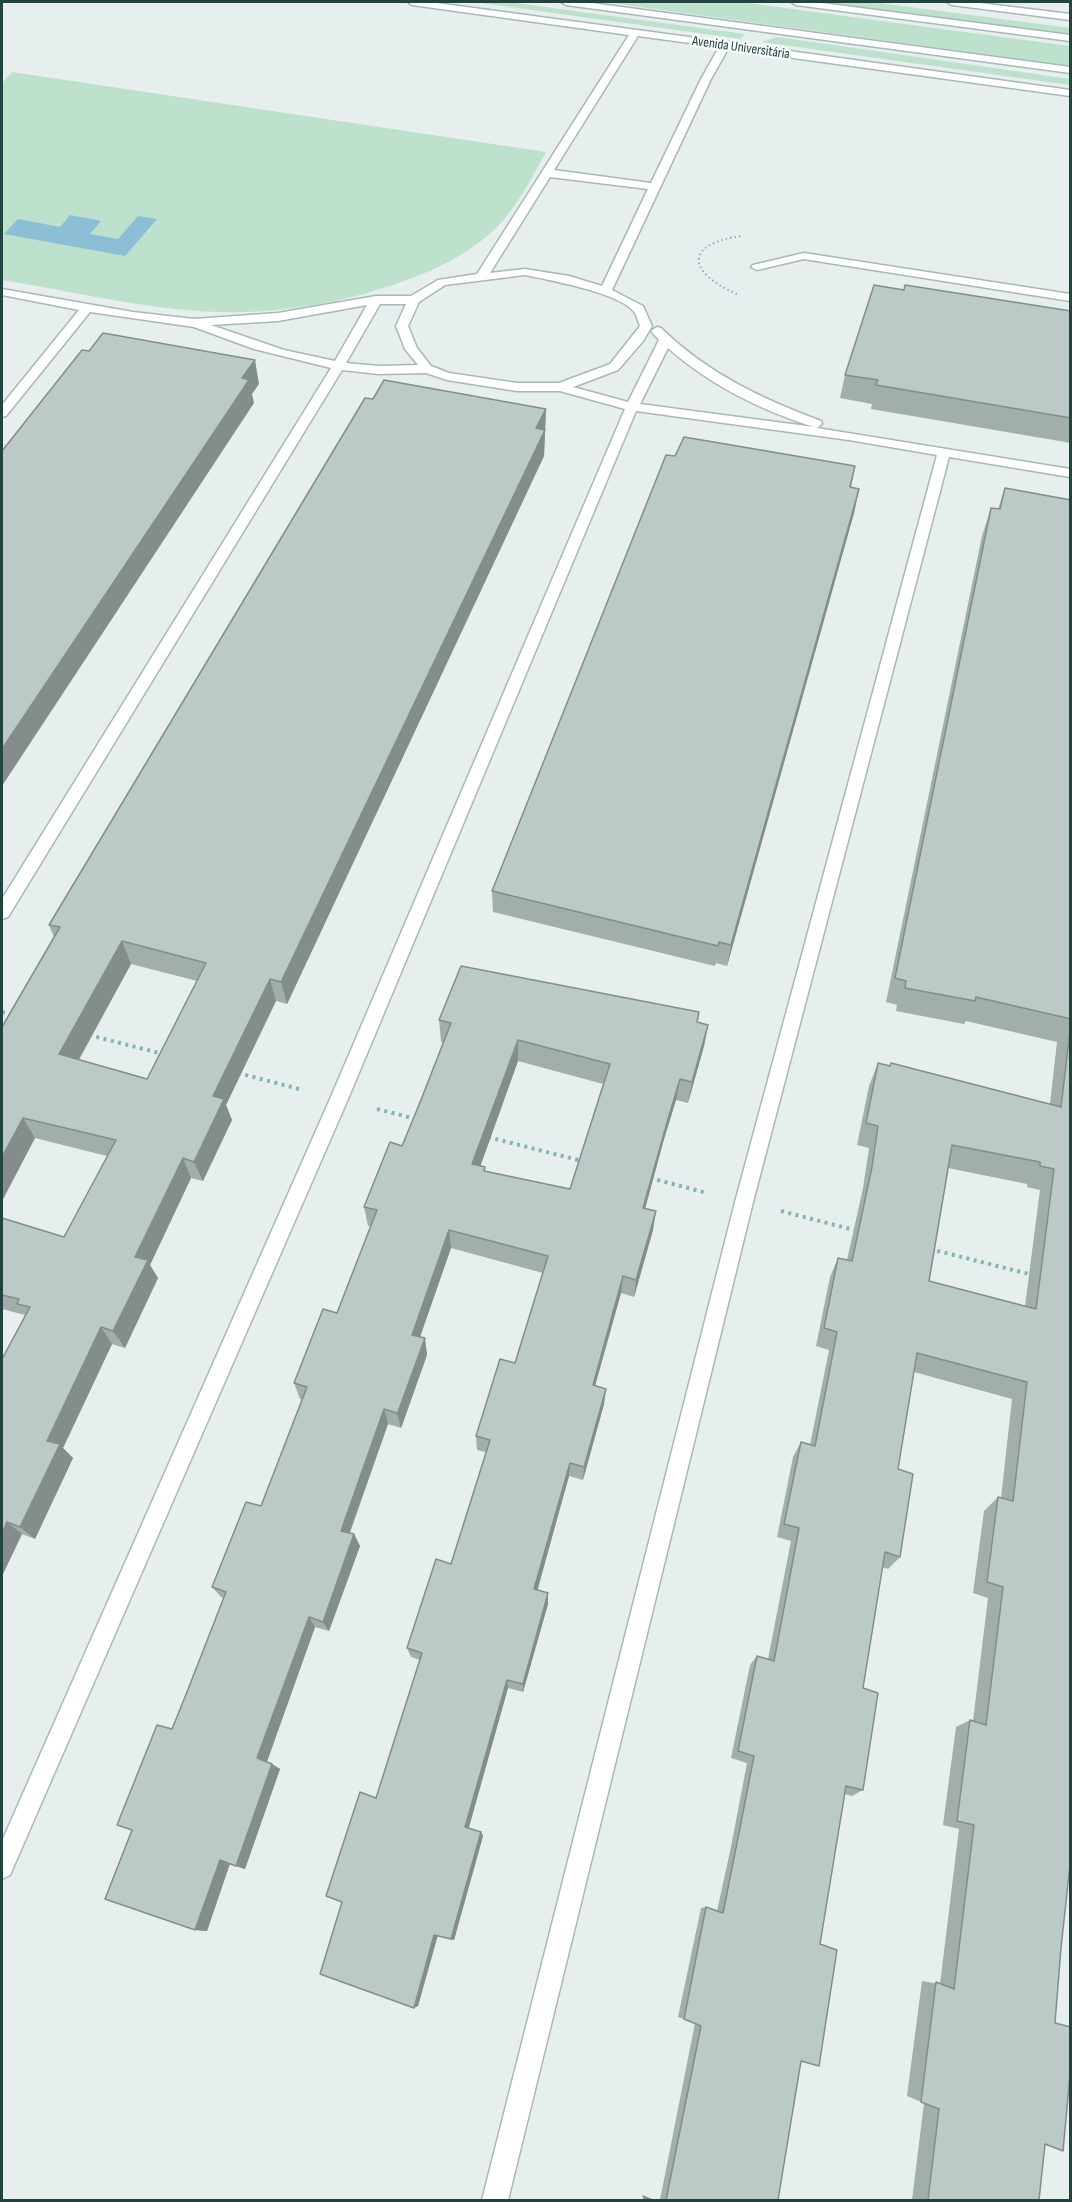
<!DOCTYPE html>
<meta charset="utf-8">
<style>
body{margin:0}
#map{position:relative;width:1072px;height:2202px;overflow:hidden;background:#e6efed;font-family:"Sofia Sans Condensed",sans-serif}
canvas{display:block}
.frame{position:absolute;inset:0;border:3px solid #234340;pointer-events:none}
</style>
<div id="map">
<canvas width="1072" height="2202"></canvas>
<div class="frame"></div>
</div>
<script>
const c = document.querySelector('canvas').getContext('2d');
c.lineJoin = 'round';
function fill(path, color) {
  c.fillStyle = color;
  c.fill(path, 'evenodd');
}
function trace(path, color, width, dash) {
  c.strokeStyle = color;
  c.lineWidth = width;
  c.lineCap = dash ? 'butt' : 'round';
  c.setLineDash(dash || []);
  c.stroke(path);
}
function write(font, color, halo, rows, align = 'center') {
  c.font = font + ' "Sofia Sans Condensed",sans-serif';
  c.lineWidth = 5;
  c.setLineDash([]);
  c.textBaseline = 'middle';
  c.strokeStyle = halo;
  c.fillStyle = color;
  for (const [text, x, y, turn = 0] of rows) {
    c.save();
    c.translate(x, y);
    c.rotate((+turn || 0) * Math.PI / 180);
    c.textAlign = isNaN(turn) ? turn : align;
    if (halo) c.strokeText(text, 0, 0);
    c.fillText(text, 0, 0);
    c.restore();
  }
}
const green = new Path2D(`
 M474,2H508L745,34L741,39Z
 M604,2H740L1070,46V66Z
 M822,2H872L1070,28V35Z
 M778,37L1070,79V85L761,42Z
 M12,72L546,152C531,179 517,207 496,228C469,254 436,270 401,282C343,303 280,314 218,312C149,310 70,291 2,280V83Z`);
const water = new Path2D(`
 M70,215L101,221L90,234L118,239L138,216L157,219L125,256L4,234L18,219L60,227Z`);
const pathFar1 = new Path2D(`
 M737,294C686,272 684,243 743,236`);
const path = new Path2D(`
 M2,1012L12,1015
 M89,1035L163,1054
 M238,1073L303,1090
 M377,1109L416,1119
 M488,1137L582,1161
 M650,1178L707,1193
 M781,1211L858,1231
 M930,1249L1033,1275`);
const street = new Path2D(`
 M408,2H429L726,42L738,41L739,44L1070,90V96L728,49L711,79L612,290L643,306L652,326L643,341L618,370L573,387L628,402L659,340L651,331L657,327L661,328C707,373 762,399 821,421L822,424L817,428L1070,469V477L949,457L753,1202L508,2200H482L735,1202L937,455L849,440L636,411L348,1099L10,1875L2,1879V1841L330,1099L625,409L560,391H517L447,380L426,373L379,374L342,370L8,917L2,919V899L331,368L254,349L194,327L90,312L6,416L2,417V405L79,310L2,295V289L133,312L194,319L278,313L376,296H411L438,280L477,274L629,35L412,5ZM638,36L719,47L701,79L651,183L554,170ZM550,177L648,189L602,286L569,276L525,269L490,273ZM525,275C549,280 622,293 635,313C637,317 638,322 640,326L610,364L559,383H517L449,373L431,366L417,348L408,326L419,302L445,285ZM380,304H406L396,326L405,349L418,365L379,366L346,363ZM367,305L335,361L284,350L211,325L278,321ZM668,348C708,384 762,411 814,427L640,404Z
 M561,2H584L1070,67V73L566,5Z
 M791,2H814L1070,35V41L796,5Z
 M947,2H971L1070,14V20L952,5Z
 M804,253L1070,294V301L804,259L757,270L751,267L753,265Z`);
const wall = new Path2D(`
 M904,290L1071,311V443L871,409L872,404L840,398L845,375Z
 M373,399L546,409L544,456L287,1004L276,1001L226,1105L232,1120L203,1181L191,1178L150,1265L158,1278L125,1348L112,1344L63,1448L73,1458L35,1539L22,1534L2,1576V1359L25,1315L2,1309V1218L64,1237L107,1156L35,1138L2,1201V1027L54,937L49,925ZM131,964L197,981L147,1079L79,1060Z
 M675,456L855,466L851,487L859,489L854,513L727,966L716,963L715,966L493,912L492,891Z
 M1005,488L1071,500V1864H1069L1061,1948L1039,2200H912L924,2103L907,2096L922,1981L940,1984L959,1829L943,1825L956,1727L970,1720L973,1721L988,1598L973,1593L984,1511L998,1497L1001,1498L1012,1399L914,1372L898,1469L900,1557L888,1569L882,1567L863,1688V1790L852,1796L845,1794L778,2200H660L695,2023L678,2017L701,1908L706,1907L717,1911L731,1847L747,1763L731,1758L750,1665L757,1656L768,1659L791,1541L777,1537L793,1457L801,1442L810,1445L829,1350L816,1346L830,1277L838,1258L847,1260L863,1188L869,1148L857,1145L869,1086L878,1063L890,1066L891,1063L1050,1104L1057,1042L966,1021L964,1024L896,1011L897,1005L886,1002L982,536L991,508L998,509ZM948,1168L1027,1184V1187L1040,1190L1025,1306L929,1281Z
 M439,1020L698,1022L708,1025L704,1046L688,1103L676,1100L664,1139L645,1209L653,1230L634,1297L621,1293L595,1386L604,1404L583,1480L569,1476L537,1590L548,1604L523,1692L508,1688L468,1828L483,1836L454,1940L437,1936L418,2006L376,1798L420,1660L411,1657L407,1648L451,1564L486,1452L477,1450L476,1436L515,1363L543,1273L451,1248L420,1337L427,1354L402,1426L401,1428L388,1424L350,1533L354,1534L360,1546L329,1631L315,1627L267,1762L280,1769L245,1869L230,1864L207,1931L195,1930L172,1729L224,1598L221,1597L212,1587L261,1506L302,1399H300L294,1383L337,1313L371,1226H368L364,1207L402,1146L443,1043L441,1042ZM518,1061L603,1084L570,1189L486,1171L480,1166Z`);
const shadedWall = new Path2D(`
 M255,360L259,384L252,394L254,403L2,786V749L242,378Z
 M546,409L544,456L287,1004L281,982L536,428Z
 M859,489L854,513L727,966L731,945Z
 M122,941L131,964L70,1075L59,1054Z
 M270,979L276,1001L226,1105L232,1120L203,1181L194,1162L213,1096Z
 M708,1025L704,1046L688,1103L692,1082Z
 M518,1040V1061L474,1184L472,1164Z
 M680,1079L676,1100L664,1139L640,1227L643,1208L668,1119Z
 M23,1118L35,1138L2,1201V1157Z
 M183,1158L191,1178L150,1265L158,1278L125,1348L113,1331L135,1257Z
 M656,1211L653,1230L634,1297L636,1280Z
 M449,1230L451,1248L415,1351L412,1335Z
 M623,1276L621,1293L591,1400L593,1385Z
 M101,1327L112,1344L63,1448L73,1458L35,1539L20,1527L47,1441Z
 M425,1338L427,1354L426,1358L401,1428L397,1413Z
 M606,1389L604,1404L583,1480L584,1467Z
 M384,1409L388,1424L346,1542L341,1531Z
 M570,1463L569,1476L535,1599L534,1589Z
 M7,1522L22,1534L2,1576V1533Z
 M354,1534L360,1546L329,1631L323,1622Z
 M548,1593V1604L523,1692V1684Z
 M309,1617L315,1627L266,1764L257,1758Z
 M507,1680L508,1688L468,1831L465,1827Z
 M272,1764L280,1769L245,1869L236,1866Z
 M481,1832L483,1836L454,1940L451,1939Z
 M220,1860L230,1863L207,1931L195,1930Z
 M434,1935H438L418,2006L414,2008Z
 M642,2195L655,2200H644Z`);
const building = new Path2D(`
 M874,285L904,290L905,285L1071,311V418L876,385L878,380L845,375Z
 M103,333L255,360L242,378L249,380L2,749V451L82,350L89,351Z
 M384,380L546,409L536,428L545,430L281,982L270,979L213,1096L224,1099L194,1162L183,1158L135,1257L148,1260L113,1331L101,1327L47,1441L60,1444L20,1527L7,1522L2,1533V1359L30,1307L17,1304L19,1299L2,1295V1218L64,1237L116,1140L23,1118L2,1157V1027L60,927L49,925L365,398L373,399ZM122,941L206,963L147,1079L59,1054Z
 M684,437L855,466L850,487L859,489L731,945L719,942L718,946L492,891L666,455L675,456Z
 M1005,488L1071,500V1019L976,997L975,1001L905,988L906,981L895,978L991,508L1000,509Z
 M461,966L699,1012L697,1022L708,1025L692,1082L680,1079L668,1119L643,1208L656,1211L636,1280L623,1276L593,1385L606,1389L584,1467L570,1463L534,1589L548,1593L523,1684L507,1680L465,1827L481,1832L451,1939L434,1935L414,2008L320,1974L342,1902L326,1896L360,1792L376,1798L422,1653L407,1648L436,1559L451,1564L490,1440L476,1436L500,1359L515,1363L548,1256L449,1230L412,1335L425,1338L398,1412L397,1413L384,1409L341,1531L354,1534L323,1622L309,1617L257,1758L272,1764L236,1866L220,1860L195,1930L105,1899L132,1830L117,1825L157,1725L172,1729L187,1692L226,1592L212,1587L246,1502L261,1506L307,1387L294,1383L323,1309L337,1313L377,1210L364,1207L390,1142L402,1146L421,1100L451,1023L439,1020ZM518,1040L610,1064L570,1189L484,1171L485,1167L472,1164Z
 M1071,1023V1856L1061,1948L1055,2023L1071,2027V2064L1063,2151L1045,2144L1039,2200H928L939,2109L921,2102L936,1982L954,1989L974,1825L957,1821L970,1720L986,1725L1003,1587L987,1582L998,1497L1013,1501L1027,1382L917,1353L898,1469L913,1474L900,1557L885,1552L863,1688L878,1693L863,1790L846,1786L820,1944L837,1950L819,2066L801,2061L778,2200H666L701,2026L684,2019L706,1907L723,1913L737,1843L754,1756L738,1751L757,1656L774,1661L799,1528L784,1524L801,1442L815,1446L837,1332L824,1328L838,1258L852,1261L872,1167L878,1126L866,1123L878,1063L890,1066L891,1063L1061,1107ZM952,1145L1040,1162V1166L1054,1169L1036,1309L929,1281Z`);
const farStreetnames = [
 ["Avenida Universitária",741,48,8]
];
fill(green, '#bee1cd');
fill(water, '#8cbed6');
trace(street, '#a8b8b6', 3);
trace(pathFar1, '#85b4ae', 2, [1.5, 3]);
trace(path, '#85b4ae', 4, [3, 4.5]);
fill(street, '#fff');
fill(wall, '#a1aeaa');
fill(shadedWall, '#838d8b');
fill(building, '#bbcac6');
trace(building, '#838d8b', 1.5);
write('14px', '#234340', '#f7fbfa', farStreetnames);
</script>
